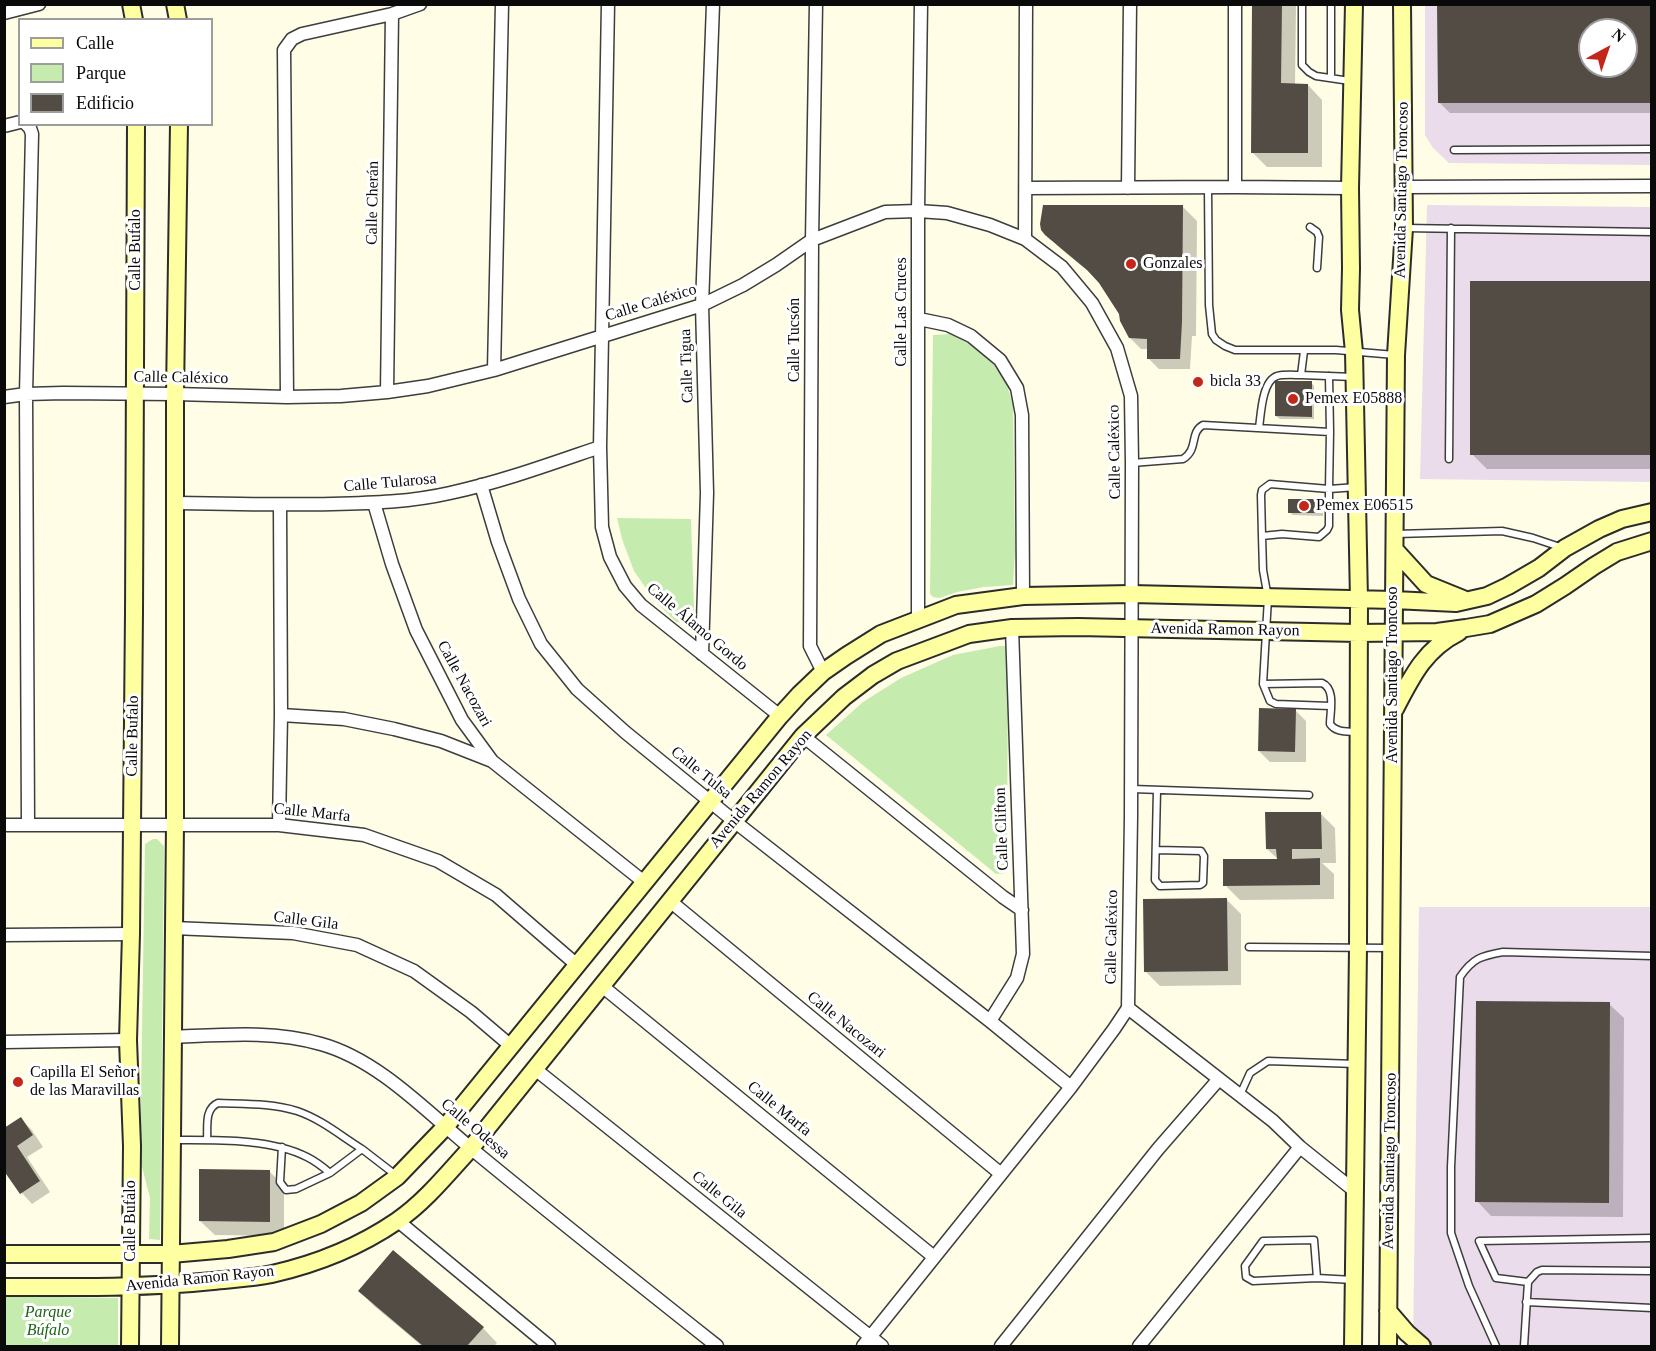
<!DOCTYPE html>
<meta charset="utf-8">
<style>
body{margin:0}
#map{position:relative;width:1656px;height:1351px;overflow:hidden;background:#fffde6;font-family:Georgia,serif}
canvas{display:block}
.frame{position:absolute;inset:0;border:6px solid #0a0a0a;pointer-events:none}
.legend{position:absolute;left:18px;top:18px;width:195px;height:108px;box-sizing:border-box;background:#fff;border:2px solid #9d9d9d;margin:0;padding:8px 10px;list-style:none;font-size:18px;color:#0a0a0a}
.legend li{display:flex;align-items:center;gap:12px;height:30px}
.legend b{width:30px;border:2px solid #9d9d9d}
.north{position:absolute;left:1578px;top:18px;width:60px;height:60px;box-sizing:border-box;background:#fff;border:2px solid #9d9d9d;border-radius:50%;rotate:40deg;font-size:16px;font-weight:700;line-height:24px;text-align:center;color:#0a0a0a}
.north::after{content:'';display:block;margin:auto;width:21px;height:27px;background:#c22719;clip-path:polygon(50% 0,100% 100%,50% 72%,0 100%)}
</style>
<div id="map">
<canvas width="1656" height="1351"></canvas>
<div class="frame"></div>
<ul class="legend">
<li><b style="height:8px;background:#fdffa1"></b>Calle</li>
<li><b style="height:16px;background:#c6ebae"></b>Parque</li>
<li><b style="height:16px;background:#534c45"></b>Edificio</li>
</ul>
<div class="north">N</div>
</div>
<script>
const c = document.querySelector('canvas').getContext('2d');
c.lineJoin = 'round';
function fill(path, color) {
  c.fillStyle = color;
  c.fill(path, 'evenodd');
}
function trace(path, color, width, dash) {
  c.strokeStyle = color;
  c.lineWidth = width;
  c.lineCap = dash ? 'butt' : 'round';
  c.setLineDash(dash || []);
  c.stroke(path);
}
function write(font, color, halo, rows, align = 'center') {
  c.font = font + ' Georgia,serif';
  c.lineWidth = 6;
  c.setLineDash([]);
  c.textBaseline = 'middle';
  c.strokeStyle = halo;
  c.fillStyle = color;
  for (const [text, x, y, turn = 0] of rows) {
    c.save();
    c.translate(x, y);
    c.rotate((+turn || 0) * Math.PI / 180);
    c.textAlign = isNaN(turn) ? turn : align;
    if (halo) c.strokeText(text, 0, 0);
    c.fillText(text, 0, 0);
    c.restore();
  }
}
const industrial = new Path2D(`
 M1425,5H1651V165L1449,163L1433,148L1425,135ZM1590,30H1626V66H1590Z
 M1427,205L1651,207V482L1420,479Z
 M1419,907H1651V1346H1413Z`);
const green = new Path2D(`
 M951,334L975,347L993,364L1006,382L1013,405L1015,551L1013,585L984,587L957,592L939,598L933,597L930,594L933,335Z
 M617,518L691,519L694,608L692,618L686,623L676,622L654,600L634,571L622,539Z
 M1000,646H1008L1007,866L1005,873L996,874L826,735L863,702L901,678L953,655Z
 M153,839H157L164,846L160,1240L149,1239L150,1198L140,1159L145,844Z
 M5,1296L118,1298V1346H5Z`);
const shadow = new Path2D(`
 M1253,4H1296L1295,85H1308L1322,100V167H1267L1252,152Z
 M1439,4H1652V113H1450L1439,102ZM1590,30H1626V66H1590Z
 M1182,206L1197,221L1196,336H1192L1190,369H1159L1148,358L1149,349H1141L1130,338L1120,314L1099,280L1061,249L1046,234Z
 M1652,282V469H1487L1472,454Z
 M1311,382L1314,386V419H1280L1276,416Z
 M1320,500L1323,504V516L1293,515L1289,512Z
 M1296,711L1306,721V762H1270L1259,751Z
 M1321,814L1335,828L1336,863H1322L1334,874V899L1240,900L1225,885L1279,860L1267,849Z
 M1226,899L1241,914V985L1160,986L1145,971Z
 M1609,1004L1624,1018L1623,1217L1491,1216L1477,1201Z
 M21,1119L31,1129L43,1147L27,1157L50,1192L32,1204L22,1193L6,1171L4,1172V1125L7,1128Z
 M269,1171L284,1186V1236L215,1235L200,1221Z
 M360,1291L483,1328L497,1343L494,1346H422L374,1306Z`);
const building = new Path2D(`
 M1252,4H1282L1281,83L1308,84V153H1251Z
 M1437,4H1652V103H1438ZM1590,30H1626V66H1590Z
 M1043,205H1183L1182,322L1180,359H1147V339L1129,338L1120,321L1119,314L1099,283L1087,270L1045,235L1041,230L1040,224Z
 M1470,281H1652V455H1470Z
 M1275,381H1312V417L1275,416Z
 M1288,499H1321L1320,513H1288Z
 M1259,708L1296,709L1295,752L1258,751Z
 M1265,812H1321L1322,849H1292V859L1320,858V885L1223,886V859H1277L1276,849H1266Z
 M1227,898L1228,971L1144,972L1143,899Z
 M1476,1001L1610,1002L1609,1203L1475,1202Z
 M21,1117L33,1135L17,1146L40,1181L20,1194L4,1171V1128Z
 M199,1169L270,1170V1222L199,1221Z
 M393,1250L484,1327L467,1346H423L358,1291Z`);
const service = new Path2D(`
 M1302,4V65L1309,72L1316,76L1350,81
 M1331,78V4
 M1454,150L1652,149
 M1208,188L1209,305L1212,334L1216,340L1225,346L1235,350H1336L1395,355
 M1310,227L1317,232L1319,237L1317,268
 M1405,228L1652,232
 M1304,351L1301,375L1354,377
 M1329,376L1330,432L1329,489L1357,487
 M1259,428C1261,414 1262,381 1277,376C1284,374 1294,375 1301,375
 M1449,459L1451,228
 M1132,463L1183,459C1199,449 1189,433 1203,425L1330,432
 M1396,534L1502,531L1533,538L1563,548
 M1262,536L1261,495L1262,490L1270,484L1329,489V526L1327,530L1319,537L1282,534L1262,536L1263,570L1268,598L1263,684L1322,683C1336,689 1330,712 1330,724C1336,733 1348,731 1357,732
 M1263,684L1270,701L1276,704L1330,706
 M1132,789L1309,795
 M1156,850L1201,851L1204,856L1203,883L1200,885L1160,886L1155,880L1157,790
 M1249,947L1391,948
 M1240,1095L1250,1073L1268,1061L1356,1064
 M172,1140C213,1140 271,1138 307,1157C315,1161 323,1167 330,1173L362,1149L397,1176
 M207,1140C208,1127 204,1109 218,1103C244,1104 272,1103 297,1111C321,1119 341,1136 362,1149
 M282,1147L280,1182L286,1190L296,1189L330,1173
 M1317,1278L1314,1240L1263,1241L1245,1266L1246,1277L1253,1281L1317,1278L1353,1280
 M1528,1282L1496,1278L1479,1241L1652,1238
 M1526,1302L1652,1308
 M1496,1346L1469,1286L1451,1233V1167L1460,977C1473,958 1481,956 1503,952L1652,956
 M1524,1346L1528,1282L1537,1272L1542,1270L1652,1271`);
const minor = new Path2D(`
 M608,4L600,447L602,527L610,557L625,586L641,605L780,716
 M816,4L812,240L810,646L823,672
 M4,13L39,4
 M26,124L30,128L32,134L26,394L28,825
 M4,126L20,122
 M1235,187V4
 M1405,187L1652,186
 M1026,188L1235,187L1350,188
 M1128,188L1130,4
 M1025,239L1026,4
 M919,319L948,325L971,336L1000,360L1017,388L1022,415L1023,596
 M494,370L502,4
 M387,392L392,14
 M4,397L26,394L63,393L175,394L287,397L341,396L387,392L428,386L494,370L702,305L743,285L776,265L812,240L885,212L918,211L947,213L990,225L1025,239L1062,267L1092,303L1117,348L1131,396L1132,463L1131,817L1128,1008L1114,1029L1071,1087L863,1346
 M287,397L284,50L292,39L302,34L392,14L420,4
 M481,485L498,542L519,599L541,644L577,689L625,732L734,821L990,1021L1071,1087
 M176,503C228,504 280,505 332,504C372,503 411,502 450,493C501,482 550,464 600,447
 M374,503L392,564L416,630L462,720L492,761L644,882
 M918,619V211L921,4
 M702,654L707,493L702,305L713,4
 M281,715L344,719L394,729L441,741L492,761
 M803,736L1003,897L1022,910
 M4,825H279L364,835L438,861L496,895L577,965
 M279,825L281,715L280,506
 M670,901L1001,1174
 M173,928L293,933L357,945L414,971L471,1012L511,1046
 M4,935L131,934
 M602,986L934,1257
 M1128,1008L1273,1121L1300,1147L1356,1192
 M990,1021L1017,978L1023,954L1012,628
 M173,1037C222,1035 273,1030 321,1044C379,1060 428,1113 473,1150C553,1216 635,1281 717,1346
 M4,1042L128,1040
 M535,1069L882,1346
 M398,1221L549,1346
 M1001,1346L1158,1149L1219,1079
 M1139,1346L1300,1147`);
const secondary = new Path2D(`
 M131,4L134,20
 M175,4L178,20
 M1395,550L1426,584L1463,599
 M1395,709C1412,676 1425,649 1459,632
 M4,1254H171L228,1249L274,1242L321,1224L361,1203L397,1177L446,1126L780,716L800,694L823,672L846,656L881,634L956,605L1023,596L1131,594L1394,600L1456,603L1487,596L1508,586L1539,568L1565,548L1599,529L1622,519L1652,512
 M4,1287C74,1287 144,1288 213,1281C232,1279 253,1278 272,1274C316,1264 359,1247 397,1221C425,1202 448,1173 471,1148L803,736L844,697L873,675L897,661L969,634L1012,628L1078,627L1358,633L1437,632L1466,628L1490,624L1536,604L1565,586L1594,566L1617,552L1652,541
 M1388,1311L1407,1333L1422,1346
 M130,1346L132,1146L128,1040L131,934L134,612L136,124
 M170,1346L175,824V394L179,124
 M1353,1346L1358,948L1359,600L1354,352L1350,310L1351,268L1350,188L1354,4
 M1388,1346L1396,355L1404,228L1402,4`);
const markers = [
 [1131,264,6,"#c22719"],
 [1198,382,6,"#c22719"],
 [1293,399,6,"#c22719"],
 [1304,506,6,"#c22719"],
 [18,1082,6,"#c22719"]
];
const streetNames = [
 ["Avenida Santiago Troncoso",1402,190,-89],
 ["Calle Cherán",373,203,-89],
 ["Calle Bufalo",136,250,-90],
 ["Calle Caléxico",651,303,-17],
 ["Calle Las Cruces",902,312,-90],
 ["Calle Tucsón",795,340,-90],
 ["Calle Tigua",687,366,-92],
 ["Calle Caléxico",181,378,1],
 ["Calle Caléxico",1115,452,-91],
 ["Calle Tularosa",390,483,-5],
 ["Calle Álamo Gordo",697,627,40],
 ["Avenida Ramon Rayon",1225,630,1],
 ["Avenida Santiago Troncoso",1393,675,-90],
 ["Calle Nacozari",464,684,61],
 ["Calle Bufalo",133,736,-89],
 ["Calle Tulsa",701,773,39],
 ["Avenida Ramon Rayon",761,789,-50],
 ["Calle Marfa",312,813,6],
 ["Calle Clifton",1002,829,-92],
 ["Calle Gila",306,921,7],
 ["Calle Caléxico",1112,937,-89],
 ["Calle Nacozari",846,1025,39],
 ["Calle Marfa",779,1109,39],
 ["Calle Odessa",475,1129,40],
 ["Avenida Santiago Troncoso",1390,1161,-89],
 ["Calle Gila",719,1195,39],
 ["Calle Bufalo",131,1221,-90],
 ["Avenida Ramon Rayon",200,1279,-6]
];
const poiNames = [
 ["Gonzales",1143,264],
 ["bicla 33",1210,382],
 ["Pemex E05888",1305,399],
 ["Pemex E06515",1316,506],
 ["Capilla El Señor",30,1073],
 ["de las Maravillas",30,1091]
];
const parkNames = [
 ["Parque",48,1313],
 ["Búfalo",48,1331]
];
fill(industrial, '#eadcea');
fill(green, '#c6ebae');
fill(shadow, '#0003');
fill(building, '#534c45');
trace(service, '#3d3d3d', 9);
trace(minor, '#3d3d3d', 15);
trace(secondary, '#2c2c2c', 20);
trace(service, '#fff', 6);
trace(minor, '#fff', 12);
trace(secondary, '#fdffa1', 16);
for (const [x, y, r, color] of markers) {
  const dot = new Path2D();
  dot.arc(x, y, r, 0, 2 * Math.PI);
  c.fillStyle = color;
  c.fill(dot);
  trace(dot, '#fff', 2);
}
write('16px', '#0a0a0a', '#fff', streetNames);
write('16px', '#0a0a0a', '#fff', poiNames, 'left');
write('italic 16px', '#1d6417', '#fff', parkNames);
</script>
